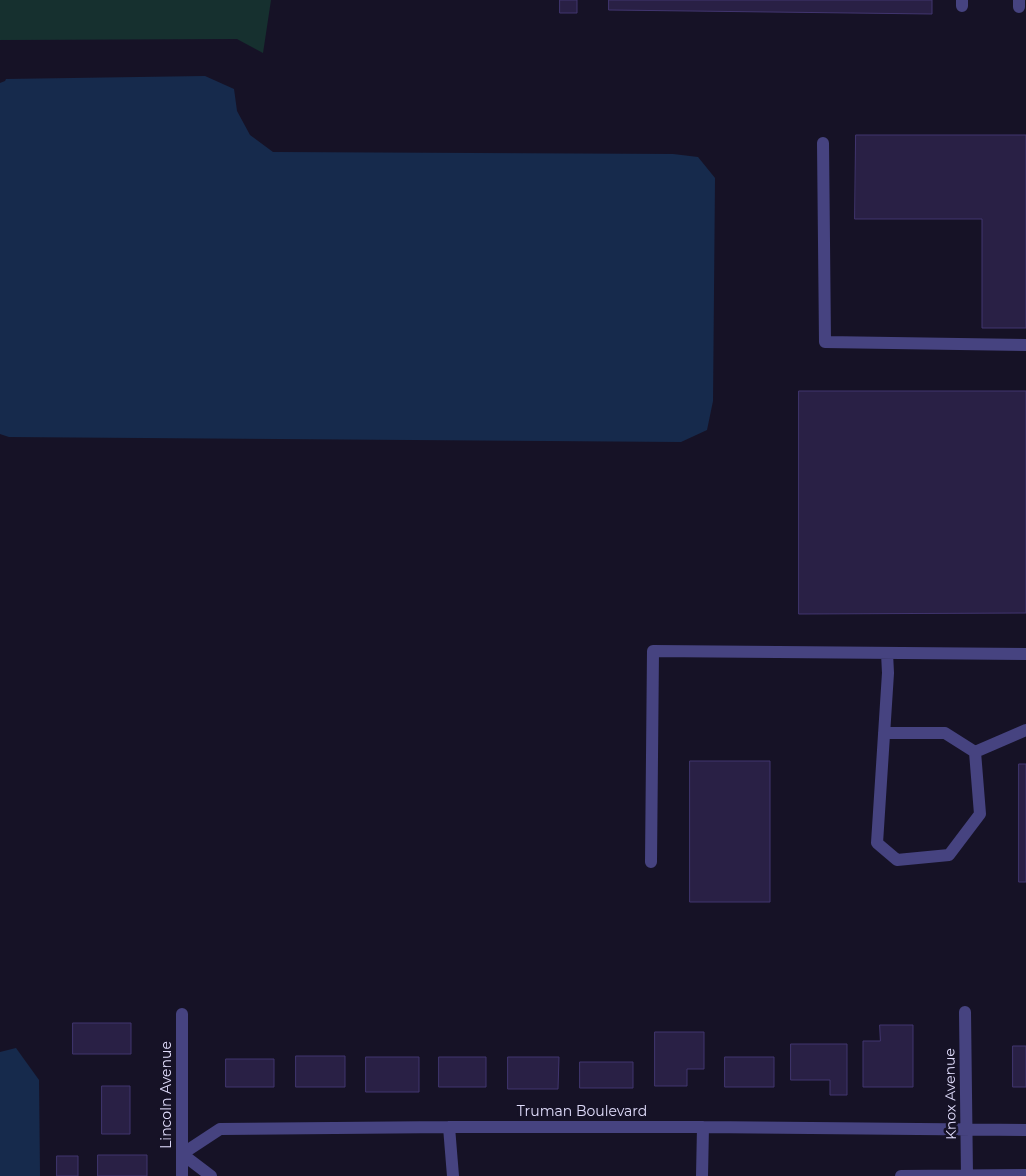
<!DOCTYPE html>
<style>
body{margin:0}
canvas{display:block;background:#161226}
</style>
<canvas width="1026" height="1176"></canvas>
<script>
const c = document.querySelector('canvas').getContext('2d');
c.lineJoin = 'round';
function fill(path, color) {
  c.fillStyle = color;
  c.fill(path, 'evenodd');
}
function trace(path, color, width, dash) {
  c.strokeStyle = color;
  c.lineWidth = width;
  c.lineCap = dash ? 'butt' : 'round';
  c.setLineDash(dash || []);
  c.stroke(path);
}
function write(font, color, halo, rows, align = 'center') {
  c.font = font + ' Montserrat,sans-serif';
  c.lineWidth = 5;
  c.setLineDash([]);
  c.textBaseline = 'middle';
  c.strokeStyle = halo;
  c.fillStyle = color;
  for (const [text, x, y, turn = 0] of rows) {
    c.save();
    c.translate(x, y);
    c.rotate((+turn || 0) * Math.PI / 180);
    c.textAlign = isNaN(turn) ? turn : align;
    if (halo) c.strokeText(text, 0, 0);
    c.fillText(text, 0, 0);
    c.restore();
  }
}
const green = new Path2D(`
 M0,0H271L263,53L237,39L0,40Z`);
const water = new Path2D(`
 M205,76L234,89L237,111L250,135L273,152L673,154L698,157L715,178L713,401L707,430L681,442L9,437L0,434V83L5,81L6,79Z
 M16,1048L39,1080L40,1176H0V1052Z`);
const building = new Path2D(`
 M560,0H577V13H560Z
 M609,0H932V14L609,10Z
 M856,135H1026V328H982V219H855Z
 M799,391H1026V613L799,614Z
 M690,761H770V902H690Z
 M1019,764H1026V882H1019Z
 M73,1023H131V1054H73Z
 M880,1025H913V1087H863V1041H880Z
 M655,1032H704V1069H687V1086H655Z
 M791,1044H847V1095H830V1080H791Z
 M1013,1046H1026V1087H1013Z
 M296,1056H345V1087H296Z
 M366,1057H419V1092H366Z
 M439,1057H486V1087H439Z
 M508,1057H559L558,1089H508Z
 M725,1057H774V1087H725Z
 M226,1059H274V1087H226Z
 M580,1062H633V1088H580Z
 M102,1086H130V1134H102Z
 M98,1155H147V1176H98Z
 M57,1156H78V1176H57Z`);
const minor = new Path2D(`
 M962,6V0
 M1019,7V0
 M823,143L825,342L1026,345
 M884,733H945L975,752L980,814L949,855L897,860L877,843L888,673L887,653
 M975,752L1026,730
 M651,862L653,651L1026,654
 M965,1012L967,1176
 M182,1014V1176
 M449,1127L453,1176
 M211,1176L182,1154L220,1129L449,1127H703L1026,1130
 M702,1176L703,1127
 M901,1176L1026,1175`);
const streetNames = [
 ["Knox Avenue",951,1094,-91],
 ["Lincoln Avenue",167,1095,-90],
 ["Truman Boulevard",582,1112]
];
fill(green, '#16302f');
fill(water, '#162a4c');
fill(building, '#292045');
trace(building, '#41356f', 1);
trace(minor, '#464380', 12);
write('14px', '#e0dcfb', '#161226', streetNames);
</script>
